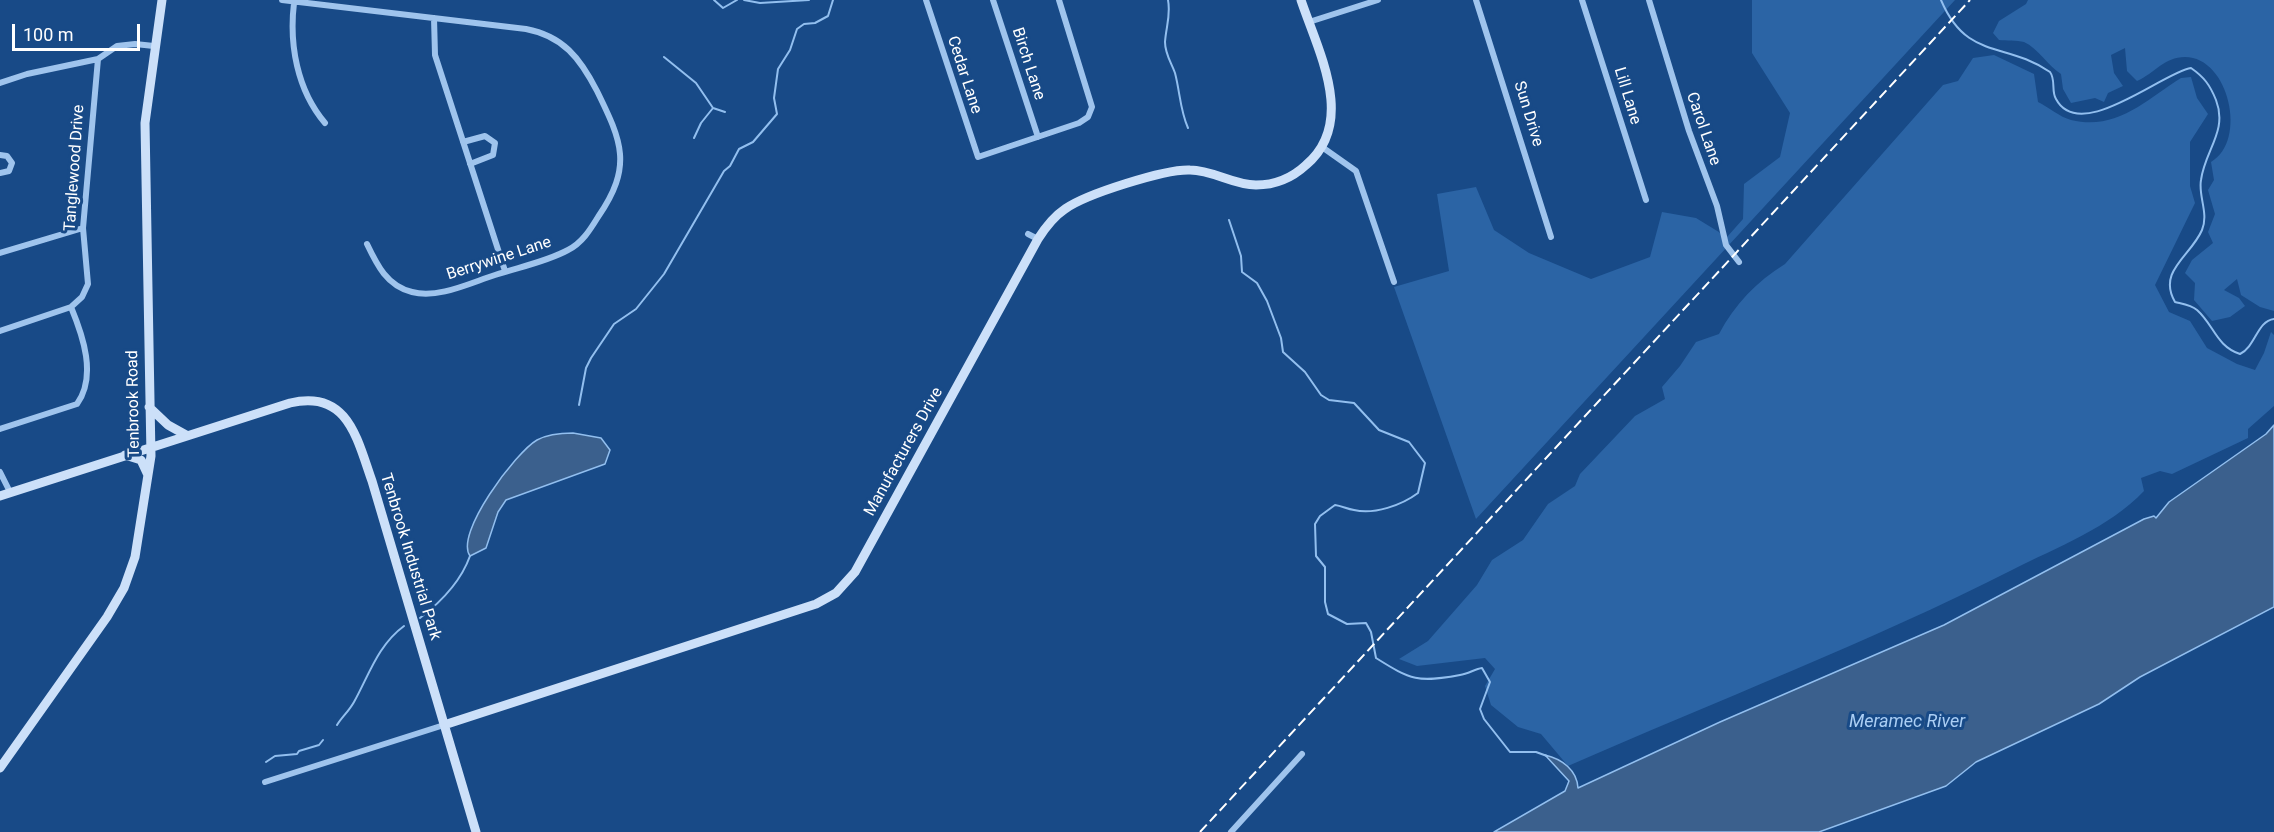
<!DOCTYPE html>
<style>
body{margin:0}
#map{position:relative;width:2274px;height:832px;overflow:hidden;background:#184a87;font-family:Roboto,sans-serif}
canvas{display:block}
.scale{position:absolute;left:12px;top:24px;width:128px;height:27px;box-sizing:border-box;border:3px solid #fff;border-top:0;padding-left:8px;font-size:18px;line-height:21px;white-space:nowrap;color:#fff;-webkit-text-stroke:4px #184a87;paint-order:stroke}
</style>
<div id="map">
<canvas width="2274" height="832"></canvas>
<div class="scale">100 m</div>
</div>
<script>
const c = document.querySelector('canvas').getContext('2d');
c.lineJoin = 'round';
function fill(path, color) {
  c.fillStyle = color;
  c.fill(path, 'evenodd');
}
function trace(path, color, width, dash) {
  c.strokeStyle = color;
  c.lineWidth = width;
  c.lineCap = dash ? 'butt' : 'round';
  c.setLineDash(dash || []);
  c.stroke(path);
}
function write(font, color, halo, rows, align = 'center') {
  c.font = font + ' Roboto,sans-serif';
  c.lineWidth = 6;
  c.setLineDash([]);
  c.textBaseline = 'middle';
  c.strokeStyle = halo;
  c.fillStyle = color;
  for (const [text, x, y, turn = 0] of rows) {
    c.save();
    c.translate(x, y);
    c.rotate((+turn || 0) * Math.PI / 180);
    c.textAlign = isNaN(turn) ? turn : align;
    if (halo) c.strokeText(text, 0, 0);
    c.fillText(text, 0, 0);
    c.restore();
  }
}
const green = new Path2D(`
 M1752,0H1955L1476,519L1394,287L1449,271L1437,194L1476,187L1494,230L1529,253L1591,279L1650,257L1662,212L1696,218L1727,237L1743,219L1744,184L1780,157L1790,113L1752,53Z
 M2028,0H2274V311L2260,307L2241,295L2237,279L2224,290L2239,298L2245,306L2230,317L2212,321L2194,300L2195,283L2185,273L2192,260L2213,243L2208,232L2215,214L2208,190L2214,180L2211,162C2248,141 2229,57 2185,57C2164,57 2155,73 2137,81L2127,71L2125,48L2111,55L2114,73L2123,86L2108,93L2104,102L2095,98L2071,103L2063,89L2061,74C2048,66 2038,48 2024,42C2017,40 2006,41 1999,40L1993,33L1999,21L2026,4Z
 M1994,55L2034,74L2038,102C2048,107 2060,117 2071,120C2117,131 2146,100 2181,78L2191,77L2197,98L2208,114L2190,142V186L2195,203L2155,285L2169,312L2190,321L2207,348L2237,364L2255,370L2264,353L2271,332L2274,335V406L2248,429V438L2172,474L2160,471L2141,478L2144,491C2109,528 2057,547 2012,570C1868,643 1716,701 1568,766L1541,734L1518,727L1491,705L1485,686L1495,669L1485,658L1417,666L1399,659L1428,641L1477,585L1492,560L1523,540L1548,504L1575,486L1580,474L1635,416L1665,399L1662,387L1680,366L1696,342L1719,334C1735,304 1756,282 1785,264L1943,85L1958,81L1973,58Z`);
const water = new Path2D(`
 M2274,425V607L2140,677L2099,704L1976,762L1946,786L1819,832H1494L1565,791L1569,781L1545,755C1562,759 1577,770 1578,788L1720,722L1944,625L2144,519L2154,516L2156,518L2169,502L2266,434Z
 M573,433L601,438L610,450L605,464L506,500L498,512L486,548L470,556C454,534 516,452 537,440C548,434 561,433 573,433Z`);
const stream = new Path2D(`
 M714,0L723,8L737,0
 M744,0L760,3L809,0
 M1168,0C1171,15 1166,27 1165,42C1165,54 1171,62 1175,73C1180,92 1180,110 1188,128
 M1941,0C1967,61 2005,41 2050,72C2056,80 2051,91 2056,99C2080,144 2163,72 2191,68C2204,77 2210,85 2216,100C2228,131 2205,150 2201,180C2198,196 2209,213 2202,230C2191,256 2157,271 2175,302C2183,304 2191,305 2197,310C2214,325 2216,346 2240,354C2256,346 2257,321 2274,319
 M664,57L696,83L713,108L725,112
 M694,138L701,123L713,108
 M1229,220L1241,256L1242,272L1257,283L1267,301L1281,338L1283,352L1305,372L1321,395L1329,400L1354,403L1379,430L1409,442L1425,463L1418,493C1402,505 1374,515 1354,510C1347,509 1342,506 1335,505L1320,516L1315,524L1316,556L1325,567V602L1328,614L1347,624L1366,623L1371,632L1376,658C1411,680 1418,683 1460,675C1468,674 1475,669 1482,668L1490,682L1480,709L1484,719L1510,752H1536L1547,756
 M579,405L586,368L591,358L614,324L636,309L664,274L724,171L730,166L739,149L753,142L777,114L774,98L778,69L790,50L797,29L804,24L815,23L828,16L833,0
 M420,618C441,602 461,581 470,556
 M337,725C342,717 349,711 354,702C369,675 378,645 404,626
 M266,762L275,756L297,754L299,751L319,745L323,740`);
const street = new Path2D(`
 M282,0L526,29C563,36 580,58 597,91C622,142 633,166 598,217C590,230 582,243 568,250C546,262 519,267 495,275C470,283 438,299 412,292C387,286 377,265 367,244
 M926,0L978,157L1079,123L1088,117L1092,107L1059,0
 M993,0L1038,137
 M1476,0L1551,237
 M1582,0L1646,200
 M1649,0L1689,131L1717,206L1726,245L1739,262
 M294,3C289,44 297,90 325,123
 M434,18L435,55L505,271
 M1309,22L1378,0
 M0,83L27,74L98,59L117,46L135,44L154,46
 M463,142L485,136L495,143L493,155L470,164
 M1322,147L1356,171L1394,282
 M0,155L7,156L12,163L9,171L0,173
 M1028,234L1038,239
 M0,253L83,228
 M0,331L71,307L82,297L88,284L83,228L98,59
 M0,429L77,404C97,376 83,336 71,307
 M0,472L10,492
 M265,782L444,725
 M1231,832L1302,754`);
const secondary = new Path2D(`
 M149,407L168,425L186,435
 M125,455L141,460L148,475
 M0,496L290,403C348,389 357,439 372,481L476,832
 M444,725L816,604L836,593L855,572L1038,239C1045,228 1053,217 1065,209C1086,194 1165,169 1190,170C1213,170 1233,185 1256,185C1275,185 1292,178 1306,165C1357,122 1318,51 1301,0
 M0,768L107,617L124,588L135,557L151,456L145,123L162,0`);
const rail = new Path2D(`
 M1200,832L1970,0`);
const streetNames = [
 ["Birch Lane",1028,64,72],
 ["Cedar Lane",964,75,72],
 ["Lill Lane",1627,96,73],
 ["Sun Drive",1528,114,73],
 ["Carol Lane",1703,129,71],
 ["Tanglewood Drive",75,168,-86],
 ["Berrywine Lane",499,259,-18],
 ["Tenbrook Road",134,404,-91],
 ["Manufacturers Drive",904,452,-61],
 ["Tenbrook Industrial Park",410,557,73]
];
const waterNames = [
 ["Meramec River",1907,722]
];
fill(green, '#2b64a5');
fill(water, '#3b608d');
trace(water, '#92bfef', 1.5);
trace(stream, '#92bfef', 2);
trace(street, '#9fc4ed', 6);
trace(secondary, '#cce0f9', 9);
trace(rail, '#fff', 2, [10, 4.5]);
write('16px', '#fff', '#184a87', streetNames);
write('italic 18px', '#abcef4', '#184a87', waterNames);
</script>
